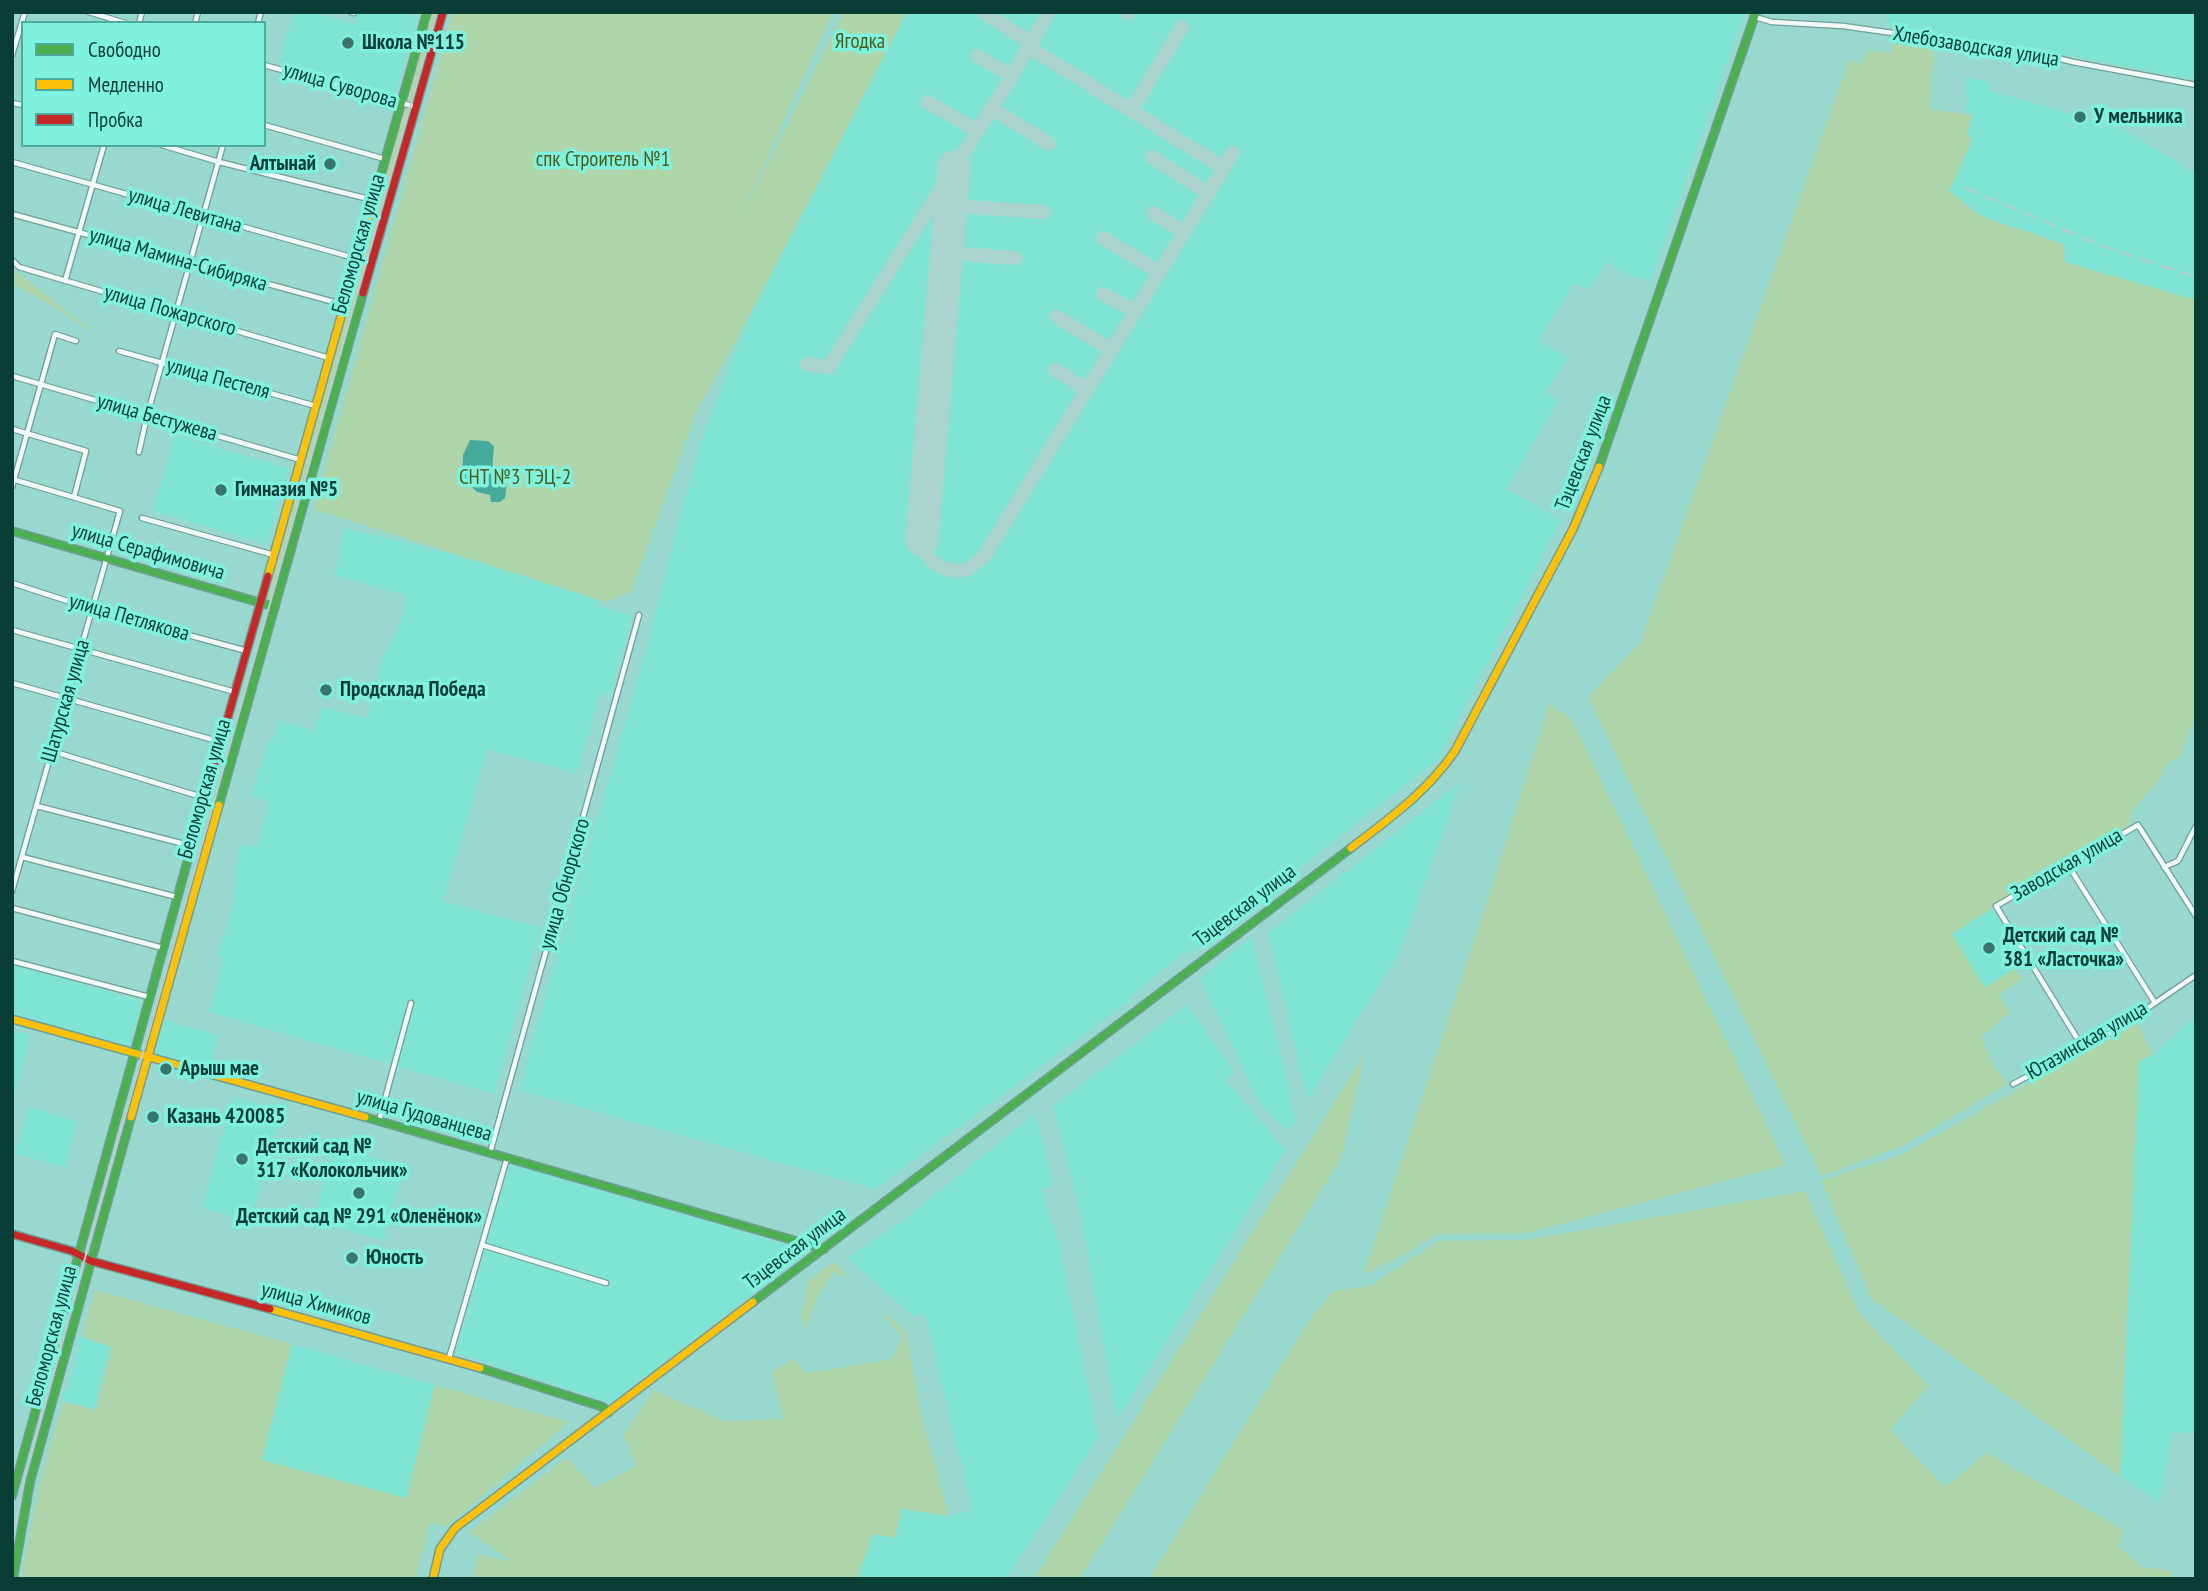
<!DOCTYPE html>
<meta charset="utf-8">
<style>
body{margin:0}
#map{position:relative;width:2208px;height:1591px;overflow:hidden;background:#99d8ce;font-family:"PT Sans Narrow",sans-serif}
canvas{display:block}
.frame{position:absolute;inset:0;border:14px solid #093e37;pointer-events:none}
.legend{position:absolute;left:21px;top:21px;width:245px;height:126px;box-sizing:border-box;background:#7ff2df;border:2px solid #50aa9c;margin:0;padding:9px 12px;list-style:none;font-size:21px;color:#093e37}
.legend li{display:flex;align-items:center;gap:14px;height:35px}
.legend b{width:35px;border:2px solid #50aa9c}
</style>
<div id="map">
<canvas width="2208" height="1591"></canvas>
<div class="frame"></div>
<ul class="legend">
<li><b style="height:9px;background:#4caf50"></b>Свободно</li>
<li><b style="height:9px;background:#ffc107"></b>Медленно</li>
<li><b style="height:9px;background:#c62828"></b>Пробка</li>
</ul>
</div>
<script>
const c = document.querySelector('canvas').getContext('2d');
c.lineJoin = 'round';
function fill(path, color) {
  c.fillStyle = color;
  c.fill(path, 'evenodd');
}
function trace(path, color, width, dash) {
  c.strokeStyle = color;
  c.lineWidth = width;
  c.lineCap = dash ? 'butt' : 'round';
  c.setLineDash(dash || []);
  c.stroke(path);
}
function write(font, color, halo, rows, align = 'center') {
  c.font = font + ' "PT Sans Narrow",sans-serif';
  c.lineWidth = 7;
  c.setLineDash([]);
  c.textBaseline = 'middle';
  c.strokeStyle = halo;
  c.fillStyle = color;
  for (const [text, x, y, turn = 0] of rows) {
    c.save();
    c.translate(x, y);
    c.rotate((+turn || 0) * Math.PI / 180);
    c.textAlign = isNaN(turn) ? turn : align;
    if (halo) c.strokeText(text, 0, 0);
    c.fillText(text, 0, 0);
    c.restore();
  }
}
const built = new Path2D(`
 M294,12H311L354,24L357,12H399L418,18L395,95L279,61Z
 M907,12H1745L1651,280L1632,277L1606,262L1590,289L1574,284L1538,341L1568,358L1545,392L1559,400L1507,489L1561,520L1438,759L1197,949L1182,955L1132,995L1131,1000L875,1189L519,1090L648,643L697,453L748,319Z
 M1888,12H2196V80L2010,44L1887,25Z
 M1965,77L1990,82L1989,92L2010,96L2127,131L2196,174V300L2065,262L2064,244L1983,217L1949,191L1972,140L1968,135L1972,114L1965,112L1968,103Z
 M175,435L289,468L267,544L153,511Z
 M344,528L452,554L600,600L597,605L632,616L612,691L598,698L589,734L576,773L487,749L443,901L541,928L494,1094L209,1012L223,958L219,954L234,899L239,846H258L270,801L251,796L269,739H273L279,720L315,731L322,707L367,718L382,659L398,630L407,596L335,575Z
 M1461,782L1398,955L1308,1099L1268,933Z
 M1993,908L2026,962L1985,988L1951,934Z
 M1252,937L1296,1121L1287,1129L1274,1119L1259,1102L1200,978Z
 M12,964L142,1001L131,1044L128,1048L12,1014Z
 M1187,1005L1234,1072L1225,1080L1286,1150L1117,1420L1078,1200L1092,1188L1077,1199L1053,1106Z
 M2196,1016V1433L2173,1432L2159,1502L2120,1476L2139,1061L2153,1055Z
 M164,1020L219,1036L210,1069L154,1053Z
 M12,1030L30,1035L14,1096L12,1095Z
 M233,1097L281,1110L251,1221L202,1208Z
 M28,1107L78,1121L65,1167L15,1154Z
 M1035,1114L1053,1184L1041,1190L1060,1247L1098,1438L1006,1579H857L873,1533L902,1509L949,1516L973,1510L925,1315L913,1316L848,1258L905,1219Z
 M334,1146L404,1165L384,1240L313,1221Z
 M510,1162L792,1246L796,1253L794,1262L611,1403L456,1353Z
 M79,1336L110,1347L94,1409L63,1400L62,1392L67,1389L79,1348L76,1344Z
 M292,1344L435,1385L406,1498L262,1460Z`);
const green = new Path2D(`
 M430,12H440L414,104L405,102Z
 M453,12H833L739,220L844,12H907L748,319L695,415L631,592L606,602L314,509Z
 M1895,40L1935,45L1930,109L1972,115L1967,135L1972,140L1949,191L1983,217L2064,244L2065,262L2196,300V713L2180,757L2166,764L2160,779L2132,811L2128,827L1993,905V908L1952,934L1985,988L2015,969L2023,979L1999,995L2010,1012L1981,1037L1994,1066L2008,1084L1903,1146L1821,1176L1588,697L1640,643L1849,60L1861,64L1867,51L1892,53Z
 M403,107L413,109L272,603L263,602Z
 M12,268L101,338L48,303L12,284Z
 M1549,704L1572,719L1786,1165L1527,1233L1438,1234L1400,1257L1364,1274L1496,873Z
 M2137,1023L2153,1055L2139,1061L2120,1476L1871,1298L1821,1181L1903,1154Z
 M1365,1054L1341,1159L1080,1579H1034Z
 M1805,1191L1860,1314L1929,1386L1890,1430L1945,1487L1987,1453L2124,1530L2119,1547L2142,1567L2171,1571L2173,1579H1149L1312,1316L1334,1291L1370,1286L1439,1241L1526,1240Z
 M834,1262L847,1274L842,1277L834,1271L818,1297L804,1331L802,1316L808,1281Z
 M95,1290L292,1344L262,1460L406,1498L435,1385L569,1422L447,1526L430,1523L415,1579H21L39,1486L63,1402L96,1410L112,1347L82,1336Z
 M887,1314L906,1332L921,1414L949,1516L902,1509L895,1538L873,1534L857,1579H472L478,1554L514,1562L469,1532L567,1458L595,1488L637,1466L623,1435L654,1390L724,1421L784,1419L771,1373L793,1358L808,1373L892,1359L902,1337L886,1317Z`);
const water = new Path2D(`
 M470,440L488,441L494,446C493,463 488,477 507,483L505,498L500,502H491L490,495L477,492L462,478L463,455Z`);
const taxiway = new Path2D(`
 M983,12L1030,42
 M1127,12L1128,13
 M1027,46L1224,168
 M977,56L1011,76
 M928,102L977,131
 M991,108L1049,144
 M1131,111L1182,27
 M1152,157L1208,193
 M951,206L1044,212
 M1153,213L1185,232
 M1103,238L1160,273
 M947,253L1016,258
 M1103,294L1136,311
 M1056,316L1112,350
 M807,364L829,367L1012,76L1049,12
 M1055,370L1087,389
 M922,540C923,561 947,576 967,569C974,566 980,560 985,555L1233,153`);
const runway = new Path2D(`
 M922,540L954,167`);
const street = new Path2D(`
 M89,12L125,23
 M351,12L354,13
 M1755,17L1772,22L1843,26L2041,54L2073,62L2196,85
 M139,23L142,12
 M195,23L198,12
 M258,23L261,12
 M12,55L25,12
 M264,65L416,107
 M12,103L23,105
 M264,125L385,159
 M162,145L219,162L373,200
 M12,162L358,259
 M12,214L345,305
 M12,260L19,267L329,358
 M65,281L104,145
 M119,351L316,406
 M12,376L301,460
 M12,429L86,451L74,497
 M139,452L147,416L223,145
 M12,479L120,511L12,891
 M12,487L55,334L76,341
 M142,518L274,555
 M12,583L92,609L247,651
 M12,630L235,692
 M12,683L221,742
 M52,751L205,798
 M37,806L192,846
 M22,857L177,897
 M2068,865L2155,1003
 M2164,867L2178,861L2196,826
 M12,908L163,948
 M12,961L149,997
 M2083,1048L1996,906L2138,825L2196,916
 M2013,1084L2111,1033L2196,975
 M379,1121L411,1003
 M490,1153L639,615
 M482,1245L606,1283
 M449,1358L507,1158`);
const fast = new Path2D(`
 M378,185L427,12
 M1599,467L1756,12
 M12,531L275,607
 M219,805L363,293
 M365,1117L824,1249
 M753,1302L1351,848
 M480,1368L603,1407L608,1413
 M12,1496L201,812
 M13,1579L30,1482L131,1117`);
const slow = new Path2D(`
 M268,576L378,185
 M1351,848C1390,818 1427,792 1455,751L1573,529L1599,467
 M12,1019L365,1117
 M131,1117L219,805
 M270,1309L480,1368
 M433,1579L440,1549L455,1528L753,1302`);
const jam = new Path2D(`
 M363,293L443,12
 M201,812L268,576
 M12,1234L72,1251L91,1261L270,1309`);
const tram = new Path2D(`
 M12,1542L24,1481L85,1258L437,12`);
const rail = new Path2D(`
 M1965,188L2105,247L2196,277
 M2176,1579L2196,1574`);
const markers = [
 [348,43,7,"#3b746c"],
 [2080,117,7,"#3b746c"],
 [330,164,7,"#3b746c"],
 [221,490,7,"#3b746c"],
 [326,690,7,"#3b746c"],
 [1989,948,7,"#3b746c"],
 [166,1069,7,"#3b746c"],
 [153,1117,7,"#3b746c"],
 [242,1159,7,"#3b746c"],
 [359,1193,7,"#3b746c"],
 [352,1258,7,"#3b746c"]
];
const parkNames = [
 ["Ягодка",860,42],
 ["спк Строитель №1",603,160],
 ["СНТ №3 ТЭЦ-2",515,478]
];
const poiNames = [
 ["Школа №115",362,43],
 ["У мельника",2094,117],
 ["Алтынай",316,164,"right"],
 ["Гимназия №5",235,490],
 ["Продсклад Победа",340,690],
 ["Детский сад №",2003,936],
 ["381 «Ласточка»",2003,960],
 ["Арыш мае",180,1069],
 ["Казань 420085",167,1117],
 ["Детский сад №",256,1147],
 ["317 «Колокольчик»",256,1171],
 ["Детский сад № 291 «Оленёнок»",359,1217,"center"],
 ["Юность",366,1258]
];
const streetNames = [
 ["Хлебозаводская улица",1976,47,9],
 ["улица Суворова",340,86,16],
 ["улица Левитана",185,211,16],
 ["Беломорская улица",359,244,-74],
 ["улица Мамина-Сибиряка",178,260,16],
 ["улица Пожарского",170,311,16],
 ["улица Пестеля",218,379,15],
 ["улица Бестужева",157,418,16],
 ["Тэцевская улица",1584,453,-69],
 ["улица Серафимовича",148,552,16],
 ["улица Петлякова",129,618,16],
 ["Шатурская улица",66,701,-74],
 ["Беломорская улица",205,789,-74],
 ["Заводская улица",2067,865,-30],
 ["улица Обнорского",565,884,-74],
 ["Тэцевская улица",1245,906,-37],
 ["Ютазинская улица",2087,1041,-30],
 ["улица Гудованцева",424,1116,16],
 ["Тэцевская улица",795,1249,-37],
 ["улица Химиков",316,1304,15],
 ["Беломорская улица",52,1336,-75]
];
fill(built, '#7fe4d4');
fill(green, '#aed6aa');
fill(water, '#45aa9c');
trace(taxiway, '#aad4cc', 14);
trace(runway, '#aad4cc', 33);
trace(street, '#709d96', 7);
trace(fast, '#709d96', 10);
trace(slow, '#709d96', 10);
trace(jam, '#709d96', 10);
trace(street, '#f0f9f8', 4.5);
trace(fast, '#4caf50', 7);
trace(slow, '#ffc107', 7);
trace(jam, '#c62828', 7);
trace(tram, '#bacfcb', 2);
trace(rail, '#bacfcb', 2, [14, 7]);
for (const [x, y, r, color] of markers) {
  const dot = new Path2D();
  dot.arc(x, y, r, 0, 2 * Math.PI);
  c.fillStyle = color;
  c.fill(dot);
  trace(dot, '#7ff2df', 2.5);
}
write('21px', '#4d5d18', '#7ff2df', parkNames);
write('bold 21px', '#093e37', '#7ff2df', poiNames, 'left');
write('21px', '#093e37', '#7ff2df', streetNames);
</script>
